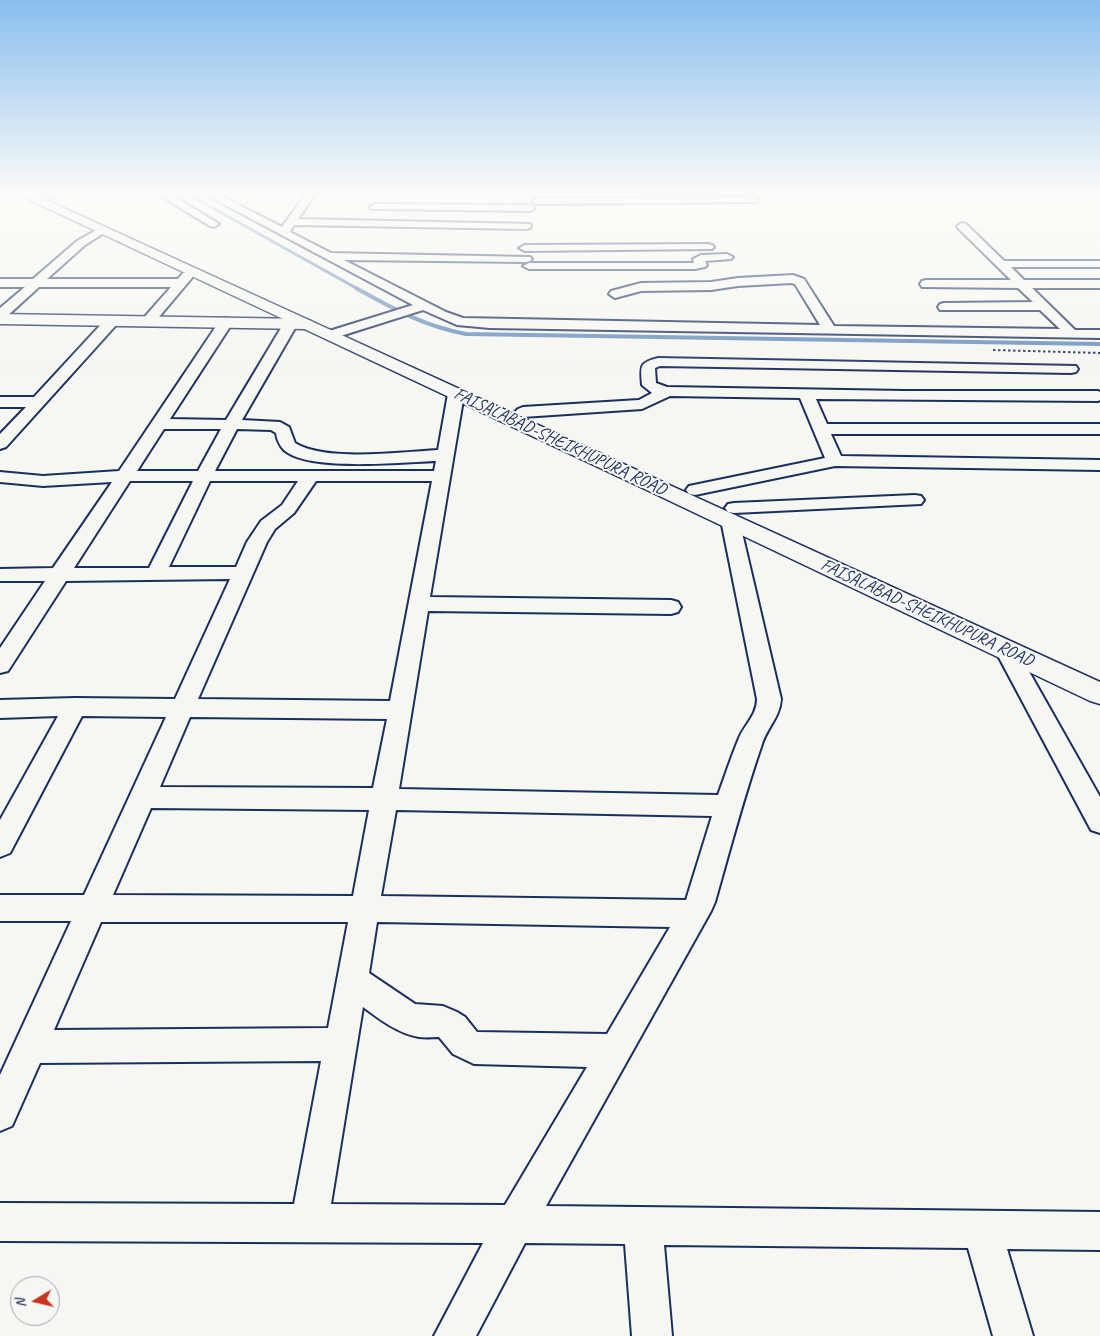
<!DOCTYPE html>
<style>
body{margin:0}
#map{position:relative;width:1100px;height:1336px;overflow:hidden;background:#f6f6f2;font-family:Caveat,sans-serif}
canvas{display:block}
.north{position:absolute;left:10px;top:1276px;width:50px;height:50px;box-sizing:border-box;background:#f6f6f2;border:1px solid #9ea6b7;border-radius:50%;rotate:261deg;font-size:14px;font-weight:700;line-height:20px;text-align:center;color:#1b2f5e}
.north::after{content:'';display:block;margin:auto;width:18px;height:22px;background:#c8321e;clip-path:polygon(50% 0,100% 100%,50% 72%,0 100%)}
</style>
<div id="map">
<canvas width="1100" height="1336"></canvas>
<div class="north">N</div>
</div>
<script>
const c = document.querySelector('canvas').getContext('2d');
c.lineJoin = 'round';
function trace(path, color, width, dash) {
  c.strokeStyle = color;
  c.lineWidth = width;
  c.lineCap = dash ? 'butt' : 'round';
  c.setLineDash(dash || []);
  c.stroke(path);
}
function fill(path, color) {
  c.fillStyle = color;
  c.fill(path, 'evenodd');
}
function write(font, color, halo, rows, align = 'center') {
  c.font = font + ' Caveat,sans-serif';
  c.lineWidth = 4;
  c.setLineDash([]);
  c.textBaseline = 'middle';
  c.strokeStyle = halo;
  c.fillStyle = color;
  for (const [text, x, y, turn = 0] of rows) {
    c.save();
    c.translate(x, y);
    c.rotate((+turn || 0) * Math.PI / 180);
    c.textAlign = isNaN(turn) ? turn : align;
    if (halo) c.strokeText(text, 0, 0);
    c.fillText(text, 0, 0);
    c.restore();
  }
}
const streamFar1 = new Path2D(`
 M184,192L358,289`);
const stream = new Path2D(`
 M356,288C394,309 423,326 466,334L1100,344`);
const path = new Path2D(`
 M993,350L1100,353`);
const minor = new Path2D(`
 M48,192H60L51,199H45L43,197Z
 M154,192H167L219,224L214,227L210,226Z
 M201,192H214L282,227L307,192H317L298,219L530,224L531,226L530,228L526,229L294,225L290,232L331,253L530,257L532,259L530,261L526,262L344,260L446,312L463,318L820,325L795,284L791,283L738,286L711,290L641,291L615,298L609,294L611,291L641,283L711,282L738,278L793,275L804,279L834,326L1060,329L1040,310H940L938,307L940,304L944,303L1033,302L1018,288L922,287L920,284L922,281L926,280H1011L958,228L957,226L962,223L966,224L1004,261H1100V267H1011L1024,280H1100V288H1032L1075,330H1100V338L490,328L457,325L423,310L331,339L326,338L324,335L326,332L413,305Z
 M754,197L759,200L757,202L537,204L532,201L537,198Z
 M375,204L530,205L535,208L530,211L371,209L370,207Z
 M100,228L104,229L105,231L104,233L85,245L47,279H178L183,273H191L193,276L191,279L153,324L148,325L141,321L171,287H39L5,318L0,319V308L25,287H0V279H33L77,241Z
 M708,244L712,245L714,247L712,249L525,251L519,248L525,245Z
 M727,254L733,257L731,259L705,261L707,265L705,267L695,269H529L523,266L529,263H694L693,259L701,255Z
 M112,317L119,321L117,324L6,447L0,449V434L26,407H0V397H34L107,318Z
 M226,318L233,322L170,419L226,420L284,323L291,319L298,323L242,420L280,422L289,427L295,443C325,462 401,452 438,450L448,394L451,391H461L464,394L430,597L671,600L678,602L681,607L678,612L671,614L428,611L399,789L718,795C725,776 731,757 739,738C745,724 757,715 757,699L721,520L723,516L730,514L737,516L739,520L781,699C780,717 767,728 762,744C744,796 730,849 715,902L711,911L546,1206L1100,1212V1250L1007,1249L1033,1336H993L968,1248L664,1245L672,1336H632L625,1244L525,1243L476,1336H434L483,1243L0,1241V1203L294,1204L321,1061L40,1063L12,1126L0,1131V1075L71,921H0V895H84L166,717L82,716L10,853L0,857V820L58,716L0,718V700L75,698L175,699L230,579L66,581L8,671L0,673V648L45,581H0V569L53,568L112,482L43,486L0,482V472L43,476L119,471L221,319ZM164,429H221L198,471H137ZM237,429L271,430L276,433C277,439 279,445 284,450C308,472 403,462 436,461L434,471H215ZM130,481H193L149,568H74ZM210,481H298L282,505L261,521L247,542L236,567H169ZM316,481H432L390,701L198,699L267,542L275,529L294,513ZM190,717L387,719L373,788L160,787ZM151,808L369,810L353,896L113,895ZM396,810L712,816L686,900L381,896ZM101,922H348L328,1028L54,1030ZM377,922L670,927L607,1034L477,1032L465,1017L457,1012L443,1006L415,1004L369,973ZM363,1007C379,1019 399,1034 419,1037C426,1038 433,1037 439,1037L453,1054L474,1064L587,1067L505,1205L331,1204Z
 M658,358L1076,366L1078,369L1076,372L1071,373L660,366L655,368L656,383L667,387L904,391H1098L1100,392V400L1098,401L816,399L827,424H1100V434H831L841,456L1100,460V470L835,466L695,495L689,494L686,490L689,486L825,458L800,398L670,396L642,409L523,417L518,415L515,412L518,409L523,407L639,400L652,393L642,385C641,367 638,363 658,358Z
 M915,495L921,496L924,500L921,504L734,513L728,512L725,508L728,504L734,503Z
 M1006,642L1014,645L1100,797V833L1091,830L995,650L998,645Z`);
const tertiary = new Path2D(`
 M0,314L305,319L311,321L313,324L311,327L305,329L0,324Z`);
const trunk = new Path2D(`
 M13,192H29L1100,682V704L1090,701L651,492Z`);
const farStreetnames = [
 ["FAISALABAD-SHEIKHUPURA ROAD",560,442,25],
 ["FAISALABAD-SHEIKHUPURA ROAD",927,613,25]
];
trace(streamFar1, '#688dba', 3);
trace(stream, '#688dba', 4);
trace(minor, '#1b2f5e', 4);
trace(tertiary, '#1b2f5e', 3);
trace(trunk, '#1b2f5e', 3);
trace(path, '#1b2f5e', 2, [2.5, 2.5]);
fill(minor, '#f6f6f2');
fill(tertiary, '#f6f6f2');
fill(trunk, '#f6f6f2');
const sky = c.createLinearGradient(0, 0, 0, 379);
sky.addColorStop(0, '#89beee');
sky.addColorStop(0.51, '#fbfbf9');
sky.addColorStop(1, '#fbfbf900');
c.fillStyle = sky;
c.fillRect(0, 0, 1100, 379);
write('18px', '#1b2f5e', '#f6f6f2', farStreetnames);
</script>
